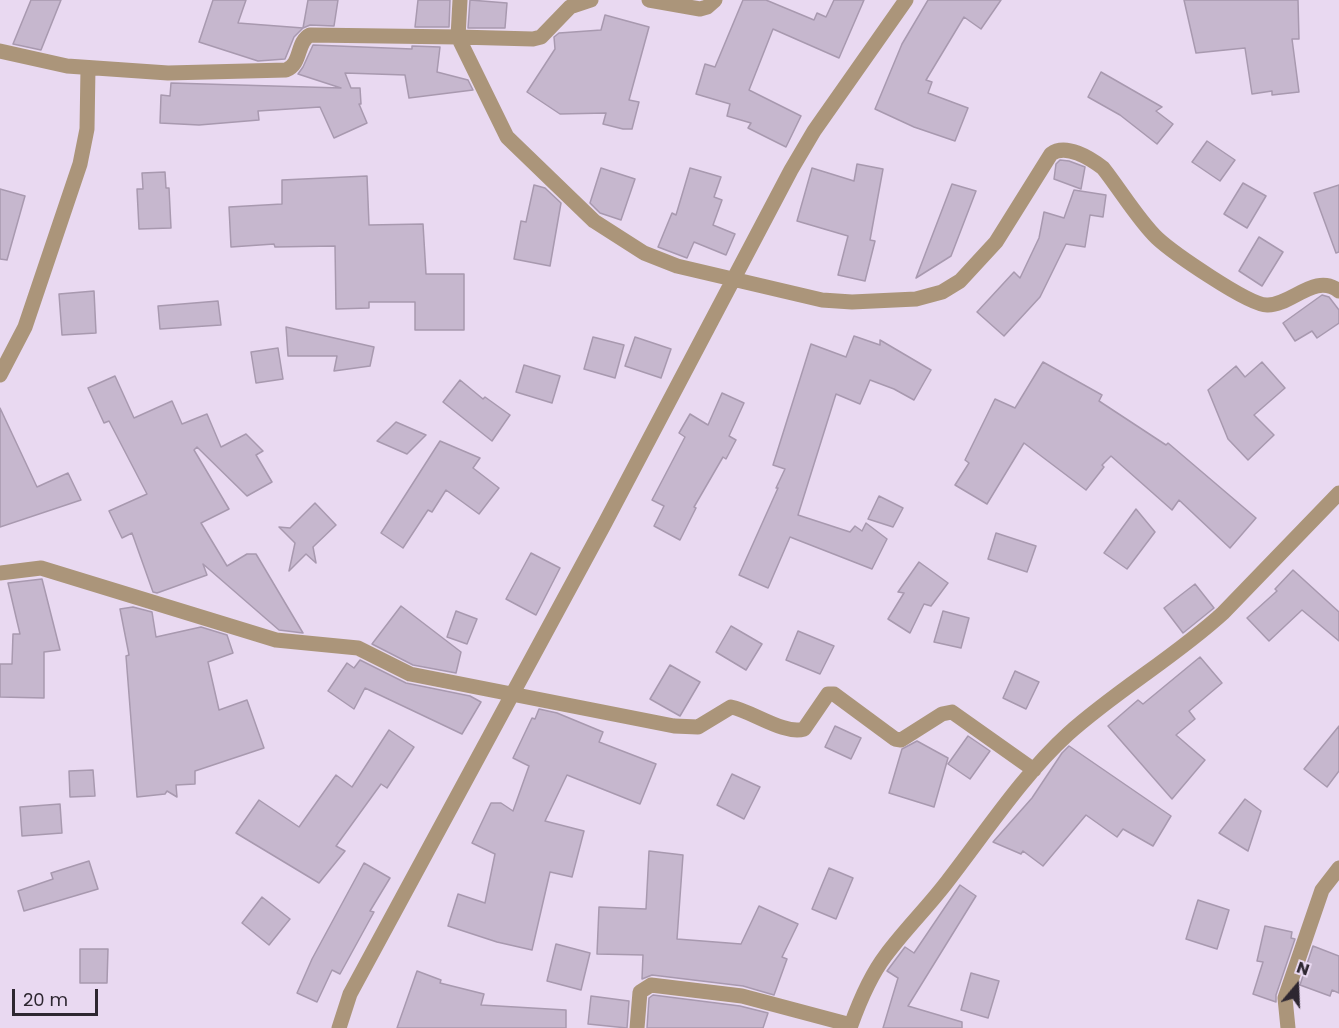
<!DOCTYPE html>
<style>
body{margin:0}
#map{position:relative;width:1339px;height:1028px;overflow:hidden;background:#e9d9f1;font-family:Poppins,sans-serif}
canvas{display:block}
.north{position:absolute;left:1267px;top:956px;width:60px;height:60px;-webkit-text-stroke:4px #e9d9f1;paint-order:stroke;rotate:19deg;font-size:16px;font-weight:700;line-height:24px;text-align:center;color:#2e2731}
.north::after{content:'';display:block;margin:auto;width:21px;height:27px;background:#2e2731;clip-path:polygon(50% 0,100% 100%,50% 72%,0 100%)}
.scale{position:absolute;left:12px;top:989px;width:86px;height:27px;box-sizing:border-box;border:3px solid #2e2731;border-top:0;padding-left:8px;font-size:18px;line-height:21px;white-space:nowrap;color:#2e2731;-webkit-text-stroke:4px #e9d9f1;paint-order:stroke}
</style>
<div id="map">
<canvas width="1339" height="1028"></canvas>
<div class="north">N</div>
<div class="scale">20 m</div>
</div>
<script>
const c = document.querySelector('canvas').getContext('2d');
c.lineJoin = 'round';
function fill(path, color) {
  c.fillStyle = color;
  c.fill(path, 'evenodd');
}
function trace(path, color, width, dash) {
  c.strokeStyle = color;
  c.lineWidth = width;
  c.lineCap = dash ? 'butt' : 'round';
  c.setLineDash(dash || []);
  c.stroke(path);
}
const building = new Path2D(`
 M31,0H61L41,50L13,44Z
 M213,0H246L238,23L303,28L294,37L285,59L258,61L199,42Z
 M308,0H338L334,26L310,25L303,28Z
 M418,0H450L449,27H415Z
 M470,0L507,3L505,28H468Z
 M743,0H766L814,20L817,13L826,17L834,0H864L839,58L773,29L749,90L801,116L786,147L748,128L751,123L727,116L730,104L696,94L705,64L715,67Z
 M928,0H1001L981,29L964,17L926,80L932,82L928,93L968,108L955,141L914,127L875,109L902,44Z
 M1184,0H1298L1299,39H1292L1299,92L1272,95V91L1252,94L1245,48L1196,53Z
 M605,15L649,27L629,100L639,102L632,129H623L603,124L606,113L560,114L527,92L555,49L554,37L559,33L601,30Z
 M313,45L412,49V46L440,47L437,72L468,80L473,90L409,98L405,75L345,73L351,88H360L361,104H359L367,123L334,138L320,107L258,111L259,120L199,125L160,123L161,95L170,96L171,83L341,88L298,74L303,67Z
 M1101,72L1162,107L1156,111L1173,124L1157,144L1120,115L1088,97Z
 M1207,141L1235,160L1220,181L1192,162Z
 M1060,160L1069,161L1085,167L1081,189L1054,179L1056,164Z
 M857,164L883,169L870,240L875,241L865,281L838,275L848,236L797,221L812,168L854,181Z
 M601,168L635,179L621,220L600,213L590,203Z
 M690,168L721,177L714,197L722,200L713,225L735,234L726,255L694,242L687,258L658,247L672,213L676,215Z
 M165,172L166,188H169L171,228L139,229L137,189H143L142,173Z
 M367,176L369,225L423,224L426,274H464V330H415V302H369V308L336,309L335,246L275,247L274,244L231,247L229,207L282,204V180Z
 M1243,183L1266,196L1247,228L1224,214Z
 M952,184L976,191L951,256L916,278Z
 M534,185L545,188L561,203L550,266L514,259L521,221L526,222Z
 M1339,185V252L1336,253L1314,193Z
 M0,189L25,196L7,260L0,259Z
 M1074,190L1106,195L1103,217L1090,215L1085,247L1066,244L1040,297L1004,336L977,312L1014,272L1020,278L1039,238L1044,212L1064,218Z
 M1259,237L1283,252L1262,286L1239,271Z
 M94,291L96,333L62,335L59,294Z
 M1322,295L1329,297L1339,310V323L1317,338L1312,331L1295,341L1283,323Z
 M218,301L221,325L160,329L158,306Z
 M286,327L374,347L370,366L334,371L337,356H288Z
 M854,336L880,345V340L931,370L914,400L894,389L870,380L860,404L836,394L798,515L850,532L855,526L862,531L866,523L887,539L872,569L790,537L768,588L739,575L778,488H776L785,469L773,465L811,344L846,357Z
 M593,337L624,345L615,378L584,369Z
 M635,337L671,349L661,378L625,366Z
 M278,348L283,379L256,383L251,352Z
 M1043,362L1102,395L1099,401L1166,445L1168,443L1256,518L1230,548L1179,500L1172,510L1111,456L1102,465L1104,467L1086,490L1024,443L987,504L955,485L969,463L965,460L995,399L1015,408Z
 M1262,362L1285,388L1254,415L1274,435L1248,460L1228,439L1208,390L1236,366L1245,377Z
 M524,365L560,376L552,403L516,392Z
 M115,376L134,418L172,401L182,424L207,414L221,447L246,434L263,451L256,455L272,482L247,496L197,447L194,450L229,509L201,523L227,566L247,554H256L303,633L279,630L203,564L207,575L157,593L153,592L132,533L122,538L109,511L147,494L109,421L104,423L88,388Z
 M460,380L483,399L485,397L510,415L492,441L443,402Z
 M722,393L744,403L729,436L736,440L726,459L723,457L694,507L696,508L680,540L654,526L664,506L652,500L685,437L679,433L690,414L708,425Z
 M0,408L37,487L68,473L81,500L0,527Z
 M396,422L426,435L407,454L377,441Z
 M440,441L480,458L473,468L499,488L479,514L446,490L432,512L428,510L403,548L381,533Z
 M879,496L903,508L893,527L868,519Z
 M315,503L336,525L313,547L316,563L306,554L289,571L295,543L279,527L290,528Z
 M1136,509L1155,532L1127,569L1104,553Z
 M996,533L1036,546L1027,572L988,559Z
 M531,553L560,568L536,615L506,599Z
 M919,562L948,583L931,606L924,604L910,633L888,619L904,593L898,592Z
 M1293,570L1339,612V641L1302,610L1269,641L1247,618L1277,591L1275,589Z
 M42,579L60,650L44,652V698L0,697V664H12L13,634H20L8,583Z
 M1195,584L1214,608L1183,633L1164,608Z
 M401,606L461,652L456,673L413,665L372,644Z
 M133,607L152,612L156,637L201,627L227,635L233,653L208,662L219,710L247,700L264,748L195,771V784L176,785L177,797L167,791L165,794L137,797L126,656L129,655L120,609Z
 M456,611L477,619L467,644L447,637Z
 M943,611L969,618L961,648L934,642Z
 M731,626L762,644L746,670L716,652Z
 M798,631L834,646L820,674L786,660Z
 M1200,657L1222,683L1189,711L1195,719L1176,735L1205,760L1172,799L1108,726L1138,700L1143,704Z
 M360,660L406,683L470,696L481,702L462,734L365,688L354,709L328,691L347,663L354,668Z
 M670,665L700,682L680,716L650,699Z
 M1015,671L1039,682L1026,709L1003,698Z
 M539,709L557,713L603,732L599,742L656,764L640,804L567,775L545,821L584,831L572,877L550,872L532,950L497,942L448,926L458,894L485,903L495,854L472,843L491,803H501L513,811L529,766L513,758L532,718L535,719Z
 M835,726L861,738L851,759L825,747Z
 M1339,726V771L1327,787L1304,769Z
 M389,730L414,747L387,788L381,784L336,846L345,851L319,883L236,833L259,800L299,827L336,775L352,787Z
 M968,736L990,751L970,779L948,764Z
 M917,741L948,758L934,807L889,793L902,749Z
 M1069,746L1171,816L1153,846L1123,829L1117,837L1086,815L1043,866L1023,851L1021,854L993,842L1032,798L1062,753Z
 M93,770L95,796L70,797L69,771Z
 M732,774L760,787L744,819L717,805Z
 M1245,799L1261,811L1248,851L1219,833Z
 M60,804L62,833L22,836L20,807Z
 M649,851L683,855L677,939L741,944L759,906L798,924L782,957L787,959L774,995L743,986L652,975L642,979L643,955L597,954L599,907L646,909Z
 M89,861L98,889L24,911L18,891L53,879L51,873Z
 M364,863L390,878L370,911L374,912L340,974L332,970L317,1002L297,993L312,959Z
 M829,868L853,878L836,919L812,909Z
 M960,885L976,896L908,1006L962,1022V1028H883L898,978L887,971L905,947L914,953Z
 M262,897L290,919L269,945L242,923Z
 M1198,900L1229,910L1217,949L1186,939Z
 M1265,926L1292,932L1291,938L1295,939L1276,995V1002L1253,994L1263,962L1257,961Z
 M556,944L590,953L581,990L547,981Z
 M1313,946L1339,956V993L1332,990L1330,996L1300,985Z
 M80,949H108L107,983H80Z
 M417,971L441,980L440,983L484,994L481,1005L566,1010V1028H397Z
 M971,973L999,981L988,1018L961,1010Z
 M653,995L740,1006L768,1013L763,1028H647L649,998Z
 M591,996L629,1001L627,1028L588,1024Z`);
const street = new Path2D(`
 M460,0L458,37L533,39L541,37L570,7L591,0
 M649,0L700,9L707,7L715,0
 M0,51L67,66L168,73L286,70C302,64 296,42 310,35L458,37L507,137L594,221L644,253L677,266L822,300L852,302L916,299L942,292L960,281L996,242L1051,154C1066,143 1090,158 1103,168C1119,188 1139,221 1157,238C1172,252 1248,305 1267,305C1291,306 1315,272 1339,291
 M0,375L25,327L80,164L87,129L88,68
 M0,573L41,568L276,640L358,648L410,674L674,726L698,727L731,707C752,711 784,735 804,729L828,694H834L895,739L901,740L942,714L952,712L1034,770
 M339,1028L350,994L605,523L791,170L814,131L906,0
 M637,1028L640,992L651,985L742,996L851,1025C860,1000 870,976 886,955C906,928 930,905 950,878C987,830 1024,774 1068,734C1117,690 1175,657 1223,613L1339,493
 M1288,1028L1285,998L1322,890L1339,868`);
fill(building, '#c6b7ce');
trace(building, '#a899af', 1.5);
trace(street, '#ab957a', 15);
</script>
